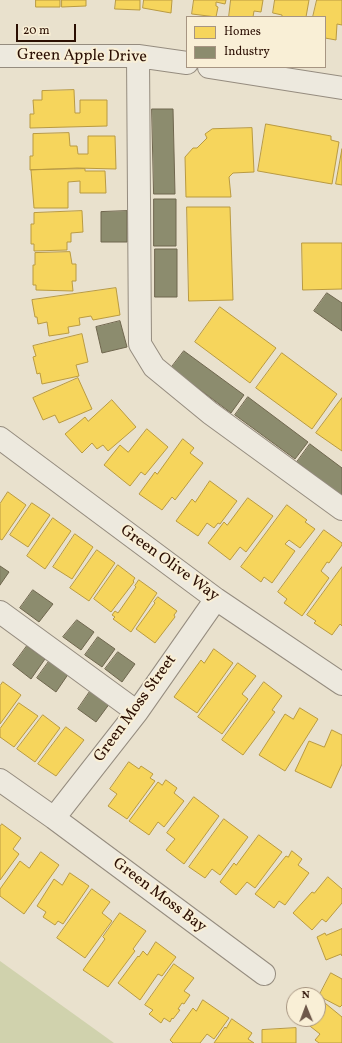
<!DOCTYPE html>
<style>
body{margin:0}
#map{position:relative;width:342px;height:1043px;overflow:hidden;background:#e9e1cd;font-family:Vollkorn,serif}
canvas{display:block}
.legend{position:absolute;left:186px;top:16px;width:140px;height:52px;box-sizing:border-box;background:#f9efd6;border:1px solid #a79582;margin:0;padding:5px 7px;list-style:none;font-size:12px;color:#2b0f03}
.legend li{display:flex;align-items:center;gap:8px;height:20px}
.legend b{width:20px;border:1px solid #a79582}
.north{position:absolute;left:286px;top:987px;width:40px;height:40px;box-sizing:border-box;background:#f9efd6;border:1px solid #a79582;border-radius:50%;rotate:359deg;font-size:11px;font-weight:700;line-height:16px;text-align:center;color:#2b0f03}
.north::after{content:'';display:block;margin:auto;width:14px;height:18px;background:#6e584a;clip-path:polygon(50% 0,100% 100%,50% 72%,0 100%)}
.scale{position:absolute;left:16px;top:24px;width:60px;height:18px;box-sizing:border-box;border:2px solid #2b0f03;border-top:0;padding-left:5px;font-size:12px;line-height:14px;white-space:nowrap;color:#2b0f03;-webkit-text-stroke:3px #f9efd6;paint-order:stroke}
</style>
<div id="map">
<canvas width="342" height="1043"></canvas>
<ul class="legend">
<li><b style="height:11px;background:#f6d55c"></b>Homes</li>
<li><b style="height:11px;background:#8c8c6e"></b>Industry</li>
</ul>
<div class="north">N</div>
<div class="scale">20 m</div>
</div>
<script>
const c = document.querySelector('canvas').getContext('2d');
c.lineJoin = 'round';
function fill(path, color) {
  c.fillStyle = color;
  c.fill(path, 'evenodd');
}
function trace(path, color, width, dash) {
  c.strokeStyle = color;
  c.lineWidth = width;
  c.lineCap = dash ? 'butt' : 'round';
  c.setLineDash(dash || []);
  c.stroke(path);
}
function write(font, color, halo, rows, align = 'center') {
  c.font = font + ' Vollkorn,serif';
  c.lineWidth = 4;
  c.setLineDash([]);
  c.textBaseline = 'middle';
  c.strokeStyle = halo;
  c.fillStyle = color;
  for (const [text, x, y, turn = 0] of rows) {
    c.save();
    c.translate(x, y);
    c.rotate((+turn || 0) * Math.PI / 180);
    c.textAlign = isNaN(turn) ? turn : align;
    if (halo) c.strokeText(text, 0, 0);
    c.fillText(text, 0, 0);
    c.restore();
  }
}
const green = new Path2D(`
 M0,961L114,1043H0Z`);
const homes = new Path2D(`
 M36,0H60V7H36Z
 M62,0H86V6L62,7Z
 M116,0H140V10L115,9Z
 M144,0H172L171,13L143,8Z
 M194,0H226L225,4L216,2V6L218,7L216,17L192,14Z
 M231,0H263L261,12L254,11L253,17H229Z
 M275,0H309L306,17H282V15L273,13Z
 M317,0H342V25L337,24L336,40L325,38V17H313Z
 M74,90L75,113H80V100H107V126L30,128V114H34L33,100H42V91Z
 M266,124L331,136V140L339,142L332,184L258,171Z
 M252,128L254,172L233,173L229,177L231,197H186L185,157L193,148H197L207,138L205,134L212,129Z
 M69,133L70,146H77L78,154H88V136H115L116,169L77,168L30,170V156H33V134Z
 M342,149V185L336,184Z
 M85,169V171H105L106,193H80V181L68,182V208H34L31,170Z
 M187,207H230L233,300L189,301Z
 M82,211L83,232L71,233V242H67V250L34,251V244H31V224H34V213Z
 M302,243H342V289L303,290Z
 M70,252L72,264H76V281H72L73,291L36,290V285H33V265H35V253Z
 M116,288L120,315L93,320L91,316L79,318L80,325L68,327L69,333L49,336L47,322L38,324L37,317H35L32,300Z
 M220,307L276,348L250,383L195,342Z
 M82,334L88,362L76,365L79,376L42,384L40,373L37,374L33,357L36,356L33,346Z
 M282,353L337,394L312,429L256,388Z
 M78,378L92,409L59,423L55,415L43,420L33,398Z
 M342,398V451L316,433Z
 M112,400L136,427L108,451L103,445L97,449L92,443L82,453L65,434L85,417L88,421Z
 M147,429L168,447L145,475L141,472L130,486L104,465L120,445L128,452Z
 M183,439L194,448L190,453L203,463L175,500L172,497L162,510L139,494L155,472L157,474Z
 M210,481L237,501L220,524L218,523L214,528L207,523L198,536L176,521L192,499L195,502Z
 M8,492L26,505L2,540L0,539V504Z
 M248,498L273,516L246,552L240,547L230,560L208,543L224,522L227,525Z
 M32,503L50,515L28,547L10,535Z
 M287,505L307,520L305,522L315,529L300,548L289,540L285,544L295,551L272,583L264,577L261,582L241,567Z
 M53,518L71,531L45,569L27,556Z
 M324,530L342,543V545L329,563L327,562L321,571L329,578L302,616L284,603L287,599L278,592Z
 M75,534L93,547L72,579L53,567Z
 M97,550L115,563L89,601L70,588Z
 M118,565L135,578L133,581L134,582L111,612L94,599Z
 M342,567V626L340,624L332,635L314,623L316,621L307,615Z
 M139,580L157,593L131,632L113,619L115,617L112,615L115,611L118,613L136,587L135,586Z
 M158,597L177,611L174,615L175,617L155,643L136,629L155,603L154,602Z
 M214,649L233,663L197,713L174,697L201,660L204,663Z
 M238,663L256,676L242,694L248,699L222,734L198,717Z
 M3,682L21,695L0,724V686Z
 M264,682L282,696L272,710L275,712L243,755L222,740Z
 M19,703L38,716L14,747L0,737V729Z
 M300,708L318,719L285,771L259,755L285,714L293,719Z
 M43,715L60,728L35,762L17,749Z
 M66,727L84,740L56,776L38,764Z
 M332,730L342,735V764L331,788L295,771L309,741L324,747Z
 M129,762L139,769L141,766L153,774L150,778L155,781L127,819L108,806L117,794L110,789Z
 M166,780L177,788L174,793L184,801L164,827L158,822L149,835L129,821L158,782L162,785Z
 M194,797L219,816L184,864L166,850L175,839L167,833Z
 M224,819L248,837L220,875L212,869L205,878L189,867Z
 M2,824L21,838L13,849L19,854L0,880V827Z
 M259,835L282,852L255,888L247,882L236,895L220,882L234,863L236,865Z
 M292,851L302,859L298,865L309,873L285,905L279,901L274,908L255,894L286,856L288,857Z
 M41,852L59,865L24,914L0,896V889L20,861L29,868Z
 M70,873L89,886L63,924L58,921L55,925L43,917L46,912L37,906L54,879L62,885Z
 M328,877L342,889V903L326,922L322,919L312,930L293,913L312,892L314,893Z
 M92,889L110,902L102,913L112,921L85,958L57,938Z
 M120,913L146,931L133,949L135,951L108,987L83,970L105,939L103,937Z
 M342,929V956L341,954L326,960L317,937L325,933L326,935Z
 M156,942L176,957L162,976L158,974L140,1000L118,983L138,956L139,957L143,951L147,955Z
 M174,964L194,978L184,991L190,995L184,1004L182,1003L178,1009L180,1010L173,1019L172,1018L170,1022L164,1018L161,1023L149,1014L153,1010L145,1005Z
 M331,973L342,979V1005L340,1007L319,996Z
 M320,999L342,1017V1043H319L315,1040L320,1034L306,1023L309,1019H318V1001Z
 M203,1000L229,1018L214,1039L207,1034L200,1043H173L170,1040L193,1008L196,1011Z
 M232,1019L252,1033L248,1039L254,1043H214L225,1027L226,1028Z
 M296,1028V1043H262V1030Z`);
const industry = new Path2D(`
 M152,109H173L175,194H154Z
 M154,199H176V246H154Z
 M127,211V242H101V212Z
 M155,249H177V297H155Z
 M327,293L342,303V331L314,311Z
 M120,321L127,347L102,353L96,327Z
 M184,351L244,395L231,413L171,368Z
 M248,397L308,442L295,459L235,415Z
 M310,444L342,468V496L297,462Z
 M0,566L9,572L0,585Z
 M33,590L53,604L39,622L20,608Z
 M77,620L94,632L81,650L63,637Z
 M98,637L115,649L102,667L85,655Z
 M27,646L45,659L31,679L13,665Z
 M118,652L135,664L122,682L105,669Z
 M50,660L69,673L56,692L37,678Z
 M91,690L110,703L96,722L78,709Z`);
const minor = new Path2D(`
 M0,56H138L187,63
 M138,56L140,344L154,367L210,413L342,509
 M209,67L342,88
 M0,438L216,599L342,684
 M0,612L137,712
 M0,780L54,818L264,974
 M54,818L137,712L216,599`);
const streetNames = [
 ["Green Apple Drive",82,57,1],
 ["Green Olive Way",169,564,36],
 ["Green Moss Street",136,709,-54],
 ["Green Moss Bay",159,896,37]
];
fill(green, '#d0d2ad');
fill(homes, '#f6d55c');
trace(homes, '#b99a41', 1);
fill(industry, '#8c8c6e');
trace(industry, '#6f664e', 1);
trace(minor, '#958c7f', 24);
trace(minor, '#ede9de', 22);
write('16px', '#2b0f03', '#f9efd6', streetNames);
</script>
